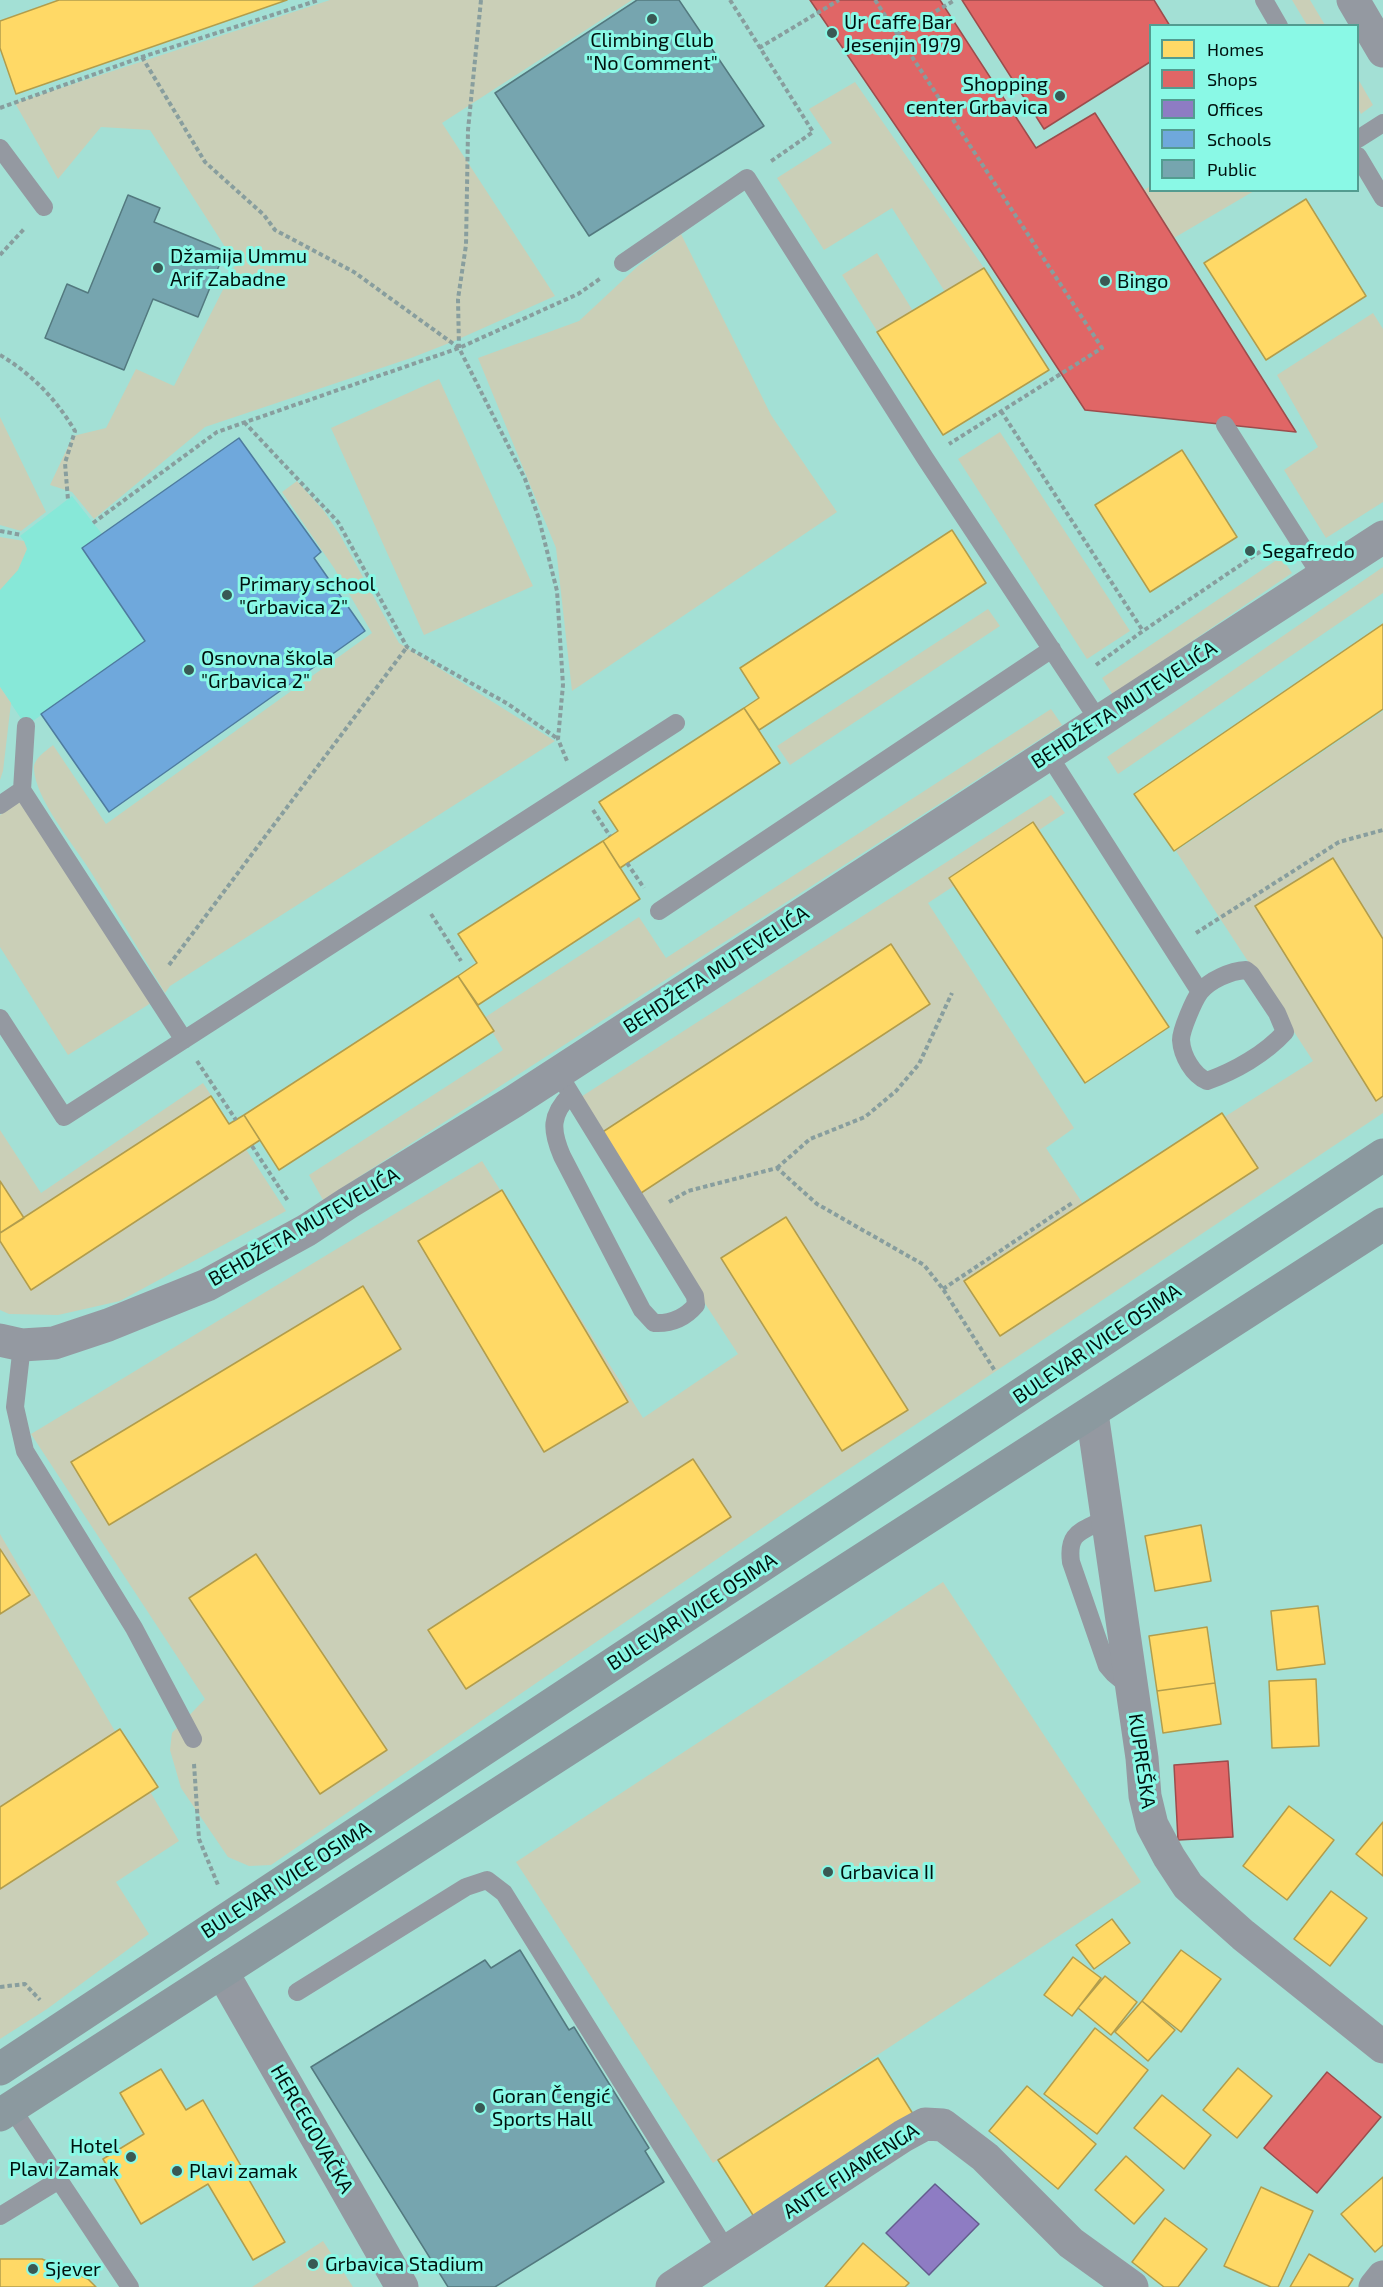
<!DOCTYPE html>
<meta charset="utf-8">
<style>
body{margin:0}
#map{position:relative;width:1383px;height:2287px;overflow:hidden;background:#a3e0d5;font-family:"Exo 2",sans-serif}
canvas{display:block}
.legend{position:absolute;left:1149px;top:24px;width:210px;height:168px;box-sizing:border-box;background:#8af9e6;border:2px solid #539c90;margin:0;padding:8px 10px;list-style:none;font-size:18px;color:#00110e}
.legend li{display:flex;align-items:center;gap:12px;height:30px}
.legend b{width:30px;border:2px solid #539c90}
</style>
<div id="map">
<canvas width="1383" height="2287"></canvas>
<ul class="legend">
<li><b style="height:16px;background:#ffd966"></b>Homes</li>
<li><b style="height:16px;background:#e06666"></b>Shops</li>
<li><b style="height:16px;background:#8e7cc3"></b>Offices</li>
<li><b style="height:16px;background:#6fa8dc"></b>Schools</li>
<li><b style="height:16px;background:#76a5af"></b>Public</li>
</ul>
</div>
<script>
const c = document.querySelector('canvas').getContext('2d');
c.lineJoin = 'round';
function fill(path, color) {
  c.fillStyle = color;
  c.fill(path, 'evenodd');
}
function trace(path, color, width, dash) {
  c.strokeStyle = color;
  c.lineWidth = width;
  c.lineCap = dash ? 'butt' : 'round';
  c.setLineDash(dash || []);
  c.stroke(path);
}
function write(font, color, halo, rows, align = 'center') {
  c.font = font + ' "Exo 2",sans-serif';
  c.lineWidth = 6;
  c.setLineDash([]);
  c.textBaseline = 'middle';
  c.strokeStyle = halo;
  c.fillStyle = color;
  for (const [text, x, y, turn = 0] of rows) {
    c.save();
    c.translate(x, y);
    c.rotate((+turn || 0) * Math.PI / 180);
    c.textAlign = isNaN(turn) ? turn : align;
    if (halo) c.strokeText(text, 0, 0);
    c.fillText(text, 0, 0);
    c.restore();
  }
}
const built = new Path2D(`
 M72,496L102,534L82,549L145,641L26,726L0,687V589L24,541L20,536Z`);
const green = new Path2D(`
 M330,0H632L442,123L555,296L452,342L411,358L205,427L94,519L72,492L50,485L73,436L106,428L136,369L174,386L236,264L150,130L101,127L58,179L15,103Z
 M1292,0H1310L1325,25H1307Z
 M1358,79L1373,105L1361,114L1358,108Z
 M855,82L984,268L945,292L892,208L824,250L777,178L832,143L809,109Z
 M1150,186V190L1254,191L1174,238L1143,191Z
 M681,234L771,415L837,512L572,691L556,548L478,358L579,321L638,266Z
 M877,253L913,311L877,331L842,275Z
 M1373,313L1383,329V502L1326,538L1284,470L1318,447L1277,375Z
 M439,379L533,586L424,635L331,428Z
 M0,417L46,512L21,531L0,525Z
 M1000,432L1130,631L1087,659L958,459Z
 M297,481L324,511L340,535L399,643L555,741L170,986L165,993C140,952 115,910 89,869C73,844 35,798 34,769C33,759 46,751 53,745L106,824L372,633L334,568L282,492Z
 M0,537L24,541L27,549L18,570L0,590Z
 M1281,557L1292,573L1113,695L1102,678Z
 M1383,567V593L1118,774L1107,757Z
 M988,609L1000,626L790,765L777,746Z
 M0,687L11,703L3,771L0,780Z
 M1051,709L1062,725L323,1200L309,1175L503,1050L484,1018L639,917L666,958Z
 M1383,711V1113L825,1485L271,1865L249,1866L228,1857L181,1788L170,1750L172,1733L205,1699L31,1434L482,1161L643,1418L738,1354L573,1102L1051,795L1065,813L928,903L1074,1128L1046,1148L1089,1213L1085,1205L1313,1061L1176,851Z
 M21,801L151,1003L68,1055L0,947V815Z
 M203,1083L286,1211L120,1301L58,1315L9,1314L0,1310V1130L41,1193Z
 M0,1534L179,1841L116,1882L149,1934L47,2009L0,2039Z
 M943,1582L1141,1882L713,2163L516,1862Z
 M323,2241L353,2287H252Z`);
const homes = new Path2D(`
 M59,0H287L16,94L0,48V21Z
 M1306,199L1366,296L1266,360L1204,263Z
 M984,268L1049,370L943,435L877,332Z
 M1182,450L1237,537L1150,592L1095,505Z
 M952,530L986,583L759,730L744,708L759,698L740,668Z
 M1383,624V709L1174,851L1134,794Z
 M744,708L780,763L620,868L603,841L618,831L599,802Z
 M1033,822L1169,1027L1085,1083L949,878Z
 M603,841L640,899L478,1005L458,976L477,963L458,934Z
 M1333,858L1383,939V1096L1376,1101L1255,906Z
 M891,944L930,1004L638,1195L598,1135Z
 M458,976L494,1031L279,1170L244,1115Z
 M211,1096L229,1124L244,1115L260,1140L31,1290L0,1241V1233Z
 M1222,1113L1258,1168L1000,1336L964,1281Z
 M0,1181L24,1218L0,1233Z
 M502,1190L628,1402L544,1452L418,1241Z
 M786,1217L908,1410L842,1451L721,1258Z
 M363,1286L401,1349L109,1525L71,1462Z
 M693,1459L731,1517L466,1689L428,1630Z
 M1201,1525L1211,1581L1155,1591L1145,1536Z
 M0,1549L30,1595L0,1614Z
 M256,1554L387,1750L320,1794L189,1598Z
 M1318,1606L1325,1664L1277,1670L1271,1611Z
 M1207,1627L1215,1683L1157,1691L1149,1636Z
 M1316,1679L1319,1746L1272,1748L1269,1681Z
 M1215,1683L1221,1724L1163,1733L1157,1691Z
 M120,1729L158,1787L0,1889V1807Z
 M1289,1806L1334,1840L1287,1900L1243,1866Z
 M1383,1822V1876L1356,1854Z
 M1331,1891L1367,1918L1330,1966L1294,1939Z
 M1112,1919L1130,1943L1094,1969L1076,1945Z
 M1181,1950L1221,1979L1181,2032L1142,2001Z
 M1073,1957L1101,1978L1072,2016L1044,1995Z
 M1105,1976L1137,2002L1111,2035L1078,2008Z
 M1142,2001L1175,2030L1148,2061L1115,2032Z
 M1095,2028L1148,2070L1097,2134L1044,2094Z
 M878,2058L918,2122L758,2223L718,2160Z
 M1238,2068L1272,2096L1237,2138L1203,2110Z
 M161,2069L186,2110L203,2100L285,2242L253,2260L208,2184L141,2224L103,2159L144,2134L120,2093Z
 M1027,2086L1096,2144L1058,2189L989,2131Z
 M1162,2095L1211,2135L1184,2169L1134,2128Z
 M1126,2156L1164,2190L1134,2224L1095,2190Z
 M1383,2177V2245L1375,2252L1341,2214Z
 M1261,2187L1313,2211L1278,2287H1271L1224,2266Z
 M1165,2218L1207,2249L1178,2287H1164L1132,2262Z
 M863,2243L909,2283L905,2287H825Z
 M1309,2254L1353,2279L1348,2287H1290Z
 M0,2259H42L88,2279L96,2287H0Z`);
const shops = new Path2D(`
 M810,0H940L1036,148L1095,113L1296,432L1085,410L981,251Z
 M962,0H1154L1170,26H1150V62L1044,129Z
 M1228,1761L1233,1837L1178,1840L1174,1765Z
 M1327,2072L1381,2117L1317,2193L1264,2148Z`);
const offices = new Path2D(`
 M935,2184L979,2224L929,2275L886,2233Z`);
const schools = new Path2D(`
 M239,438L321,552L314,558L365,631L109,812L41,714L145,641L82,548Z`);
const public = new Path2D(`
 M637,0H679L764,126L589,236L495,93Z
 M128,195L160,208L154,222L225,251L198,317L153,299L124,370L45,338L67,284L88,293Z
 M520,1950L569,2030L574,2027L649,2148L645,2151L664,2182L495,2287H448L311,2067L485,1960L491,1968Z`);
const path = new Path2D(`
 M481,0L468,130L466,245L458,299L459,348L525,479L539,519L557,591L563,685L558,739L567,761
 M730,0L813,132L770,162
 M875,0L1102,348L949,444
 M897,34L955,0
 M759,48L839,0
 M142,57L205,162L264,215L275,230L354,272L459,348
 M0,108L142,57L319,0
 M0,255L25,228
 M0,355C32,374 56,399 75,431L65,463L68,500
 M1001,411L1143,631
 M244,422L338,522L407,647L508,704L558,739
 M93,523L217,432L459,348L578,294L601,278
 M0,531L22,535
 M1096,665L1143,631L1270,545
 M593,810L610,836
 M627,863L644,888
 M431,914L461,961
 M1196,933L1339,842L1383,830
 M169,965L407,647
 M197,1061L236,1120
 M252,1146L288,1201
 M777,1168L810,1139L865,1117L896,1091L919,1064L952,993
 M669,1202L688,1191L777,1168L817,1204L924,1265L943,1289L995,1371
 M943,1289L1072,1203
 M194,1764L199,1839L218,1885
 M0,1987L25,1984L40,2000`);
const lane = new Path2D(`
 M1264,0L1279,26
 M1358,139L1383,123
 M0,148L44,207
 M1358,156L1383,198
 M623,263L747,178L925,458L1099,721
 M1225,425L1321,576
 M1048,754L1200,992
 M22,790L184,1040
 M0,805L22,790L26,726
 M659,911L1052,649
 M1246,970L1251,974L1277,1013L1285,1032C1265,1054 1235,1071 1207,1081C1193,1075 1182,1056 1181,1040C1181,1030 1194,1000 1200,992C1210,980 1230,971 1246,970Z
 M0,1018L64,1117L676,723
 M558,1073L695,1296L696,1305C685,1318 671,1324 654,1323L642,1310L562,1156C551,1130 550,1115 571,1094
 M22,1345L15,1407L25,1451L134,1628L193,1739
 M1106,1518C1082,1532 1067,1531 1071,1562L1107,1666L1113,1673L1131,1688
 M297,1992L466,1887L487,1880L504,1893L727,2251
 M59,2180L130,2287
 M0,2216L59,2180L11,2107`);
const street = new Path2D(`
 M1353,0L1383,51
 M0,1340L22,1345L54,1343L108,1325L207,1285L307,1230L348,1203L513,1102L1383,537
 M1092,1413L1142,1758L1145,1796L1152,1825L1169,1857L1188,1886L1243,1935L1383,2047
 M222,1972L402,2287
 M672,2287L903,2136L925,2124L943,2125L985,2157L1071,2243L1132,2287
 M1375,2287L1383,2277`);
const secondary = new Path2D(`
 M0,2069L1383,1155
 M0,2115L1383,1224`);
const markers = [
 [652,19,6,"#395954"],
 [832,33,6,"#395954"],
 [1060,96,6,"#395954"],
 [158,268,6,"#395954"],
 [1105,281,6,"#395954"],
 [1250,551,6,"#395954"],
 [227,595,6,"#395954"],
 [189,670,6,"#395954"],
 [828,1872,6,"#395954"],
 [480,2108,6,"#395954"],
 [131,2157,6,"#395954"],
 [177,2171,6,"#395954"],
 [313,2264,6,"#395954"],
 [33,2269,6,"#395954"]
];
const poiNames = [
 ["Ur Caffe Bar",844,22],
 ["Jesenjin 1979",844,45],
 ["Climbing Club",652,40,"center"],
 ["\"No Comment\"",652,63,"center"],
 ["Shopping",1048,84,"right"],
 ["center Grbavica",1048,107,"right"],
 ["Džamija Ummu",170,256],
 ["Arif Zabadne",170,279],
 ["Bingo",1117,281],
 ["Segafredo",1262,551],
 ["Primary school",239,584],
 ["\"Grbavica 2\"",239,607],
 ["Osnovna škola",201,658],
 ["\"Grbavica 2\"",201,681],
 ["Grbavica II",840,1872],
 ["Goran Čengić",492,2096],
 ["Sports Hall",492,2119],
 ["Hotel",119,2146,"right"],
 ["Plavi Zamak",119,2169,"right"],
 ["Plavi zamak",189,2171],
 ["Grbavica Stadium",325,2264],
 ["Sjever",45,2269]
];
const streetNames = [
 ["BEHDŽETA MUTEVELIĆA",1124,705,-33],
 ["BEHDŽETA MUTEVELIĆA",716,970,-33],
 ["BEHDŽETA MUTEVELIĆA",304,1227,-30],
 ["BULEVAR IVICE OSIMA",1097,1344,-34],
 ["BULEVAR IVICE OSIMA",692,1612,-33],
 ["KUPREŠKA",1142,1761,82],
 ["BULEVAR IVICE OSIMA",286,1880,-33],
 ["HERCEGOVAČKA",312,2129,60],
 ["ANTE FIJAMENGA",851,2171,-33]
];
fill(built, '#87e8d8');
fill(green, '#cacfb7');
fill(homes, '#ffd966');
trace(homes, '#b29d4c', 1.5);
fill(shops, '#e06666');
trace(shops, '#9d4c4c', 1.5);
fill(offices, '#8e7cc3');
trace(offices, '#635c8d', 1.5);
fill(schools, '#6fa8dc');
trace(schools, '#4e7b9e', 1.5);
fill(public, '#76a5af');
trace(public, '#53797f', 1.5);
trace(path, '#889e9e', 4, [4.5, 3]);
trace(lane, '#9499a1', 18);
trace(street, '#9499a1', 33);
trace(secondary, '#8b999f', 33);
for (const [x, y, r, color] of markers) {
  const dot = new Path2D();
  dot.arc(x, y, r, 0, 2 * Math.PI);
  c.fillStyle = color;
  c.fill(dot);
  trace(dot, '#8af9e6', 2);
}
write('20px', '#00110e', '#8af9e6', poiNames, 'left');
write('20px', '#00110e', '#8af9e6', streetNames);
</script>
